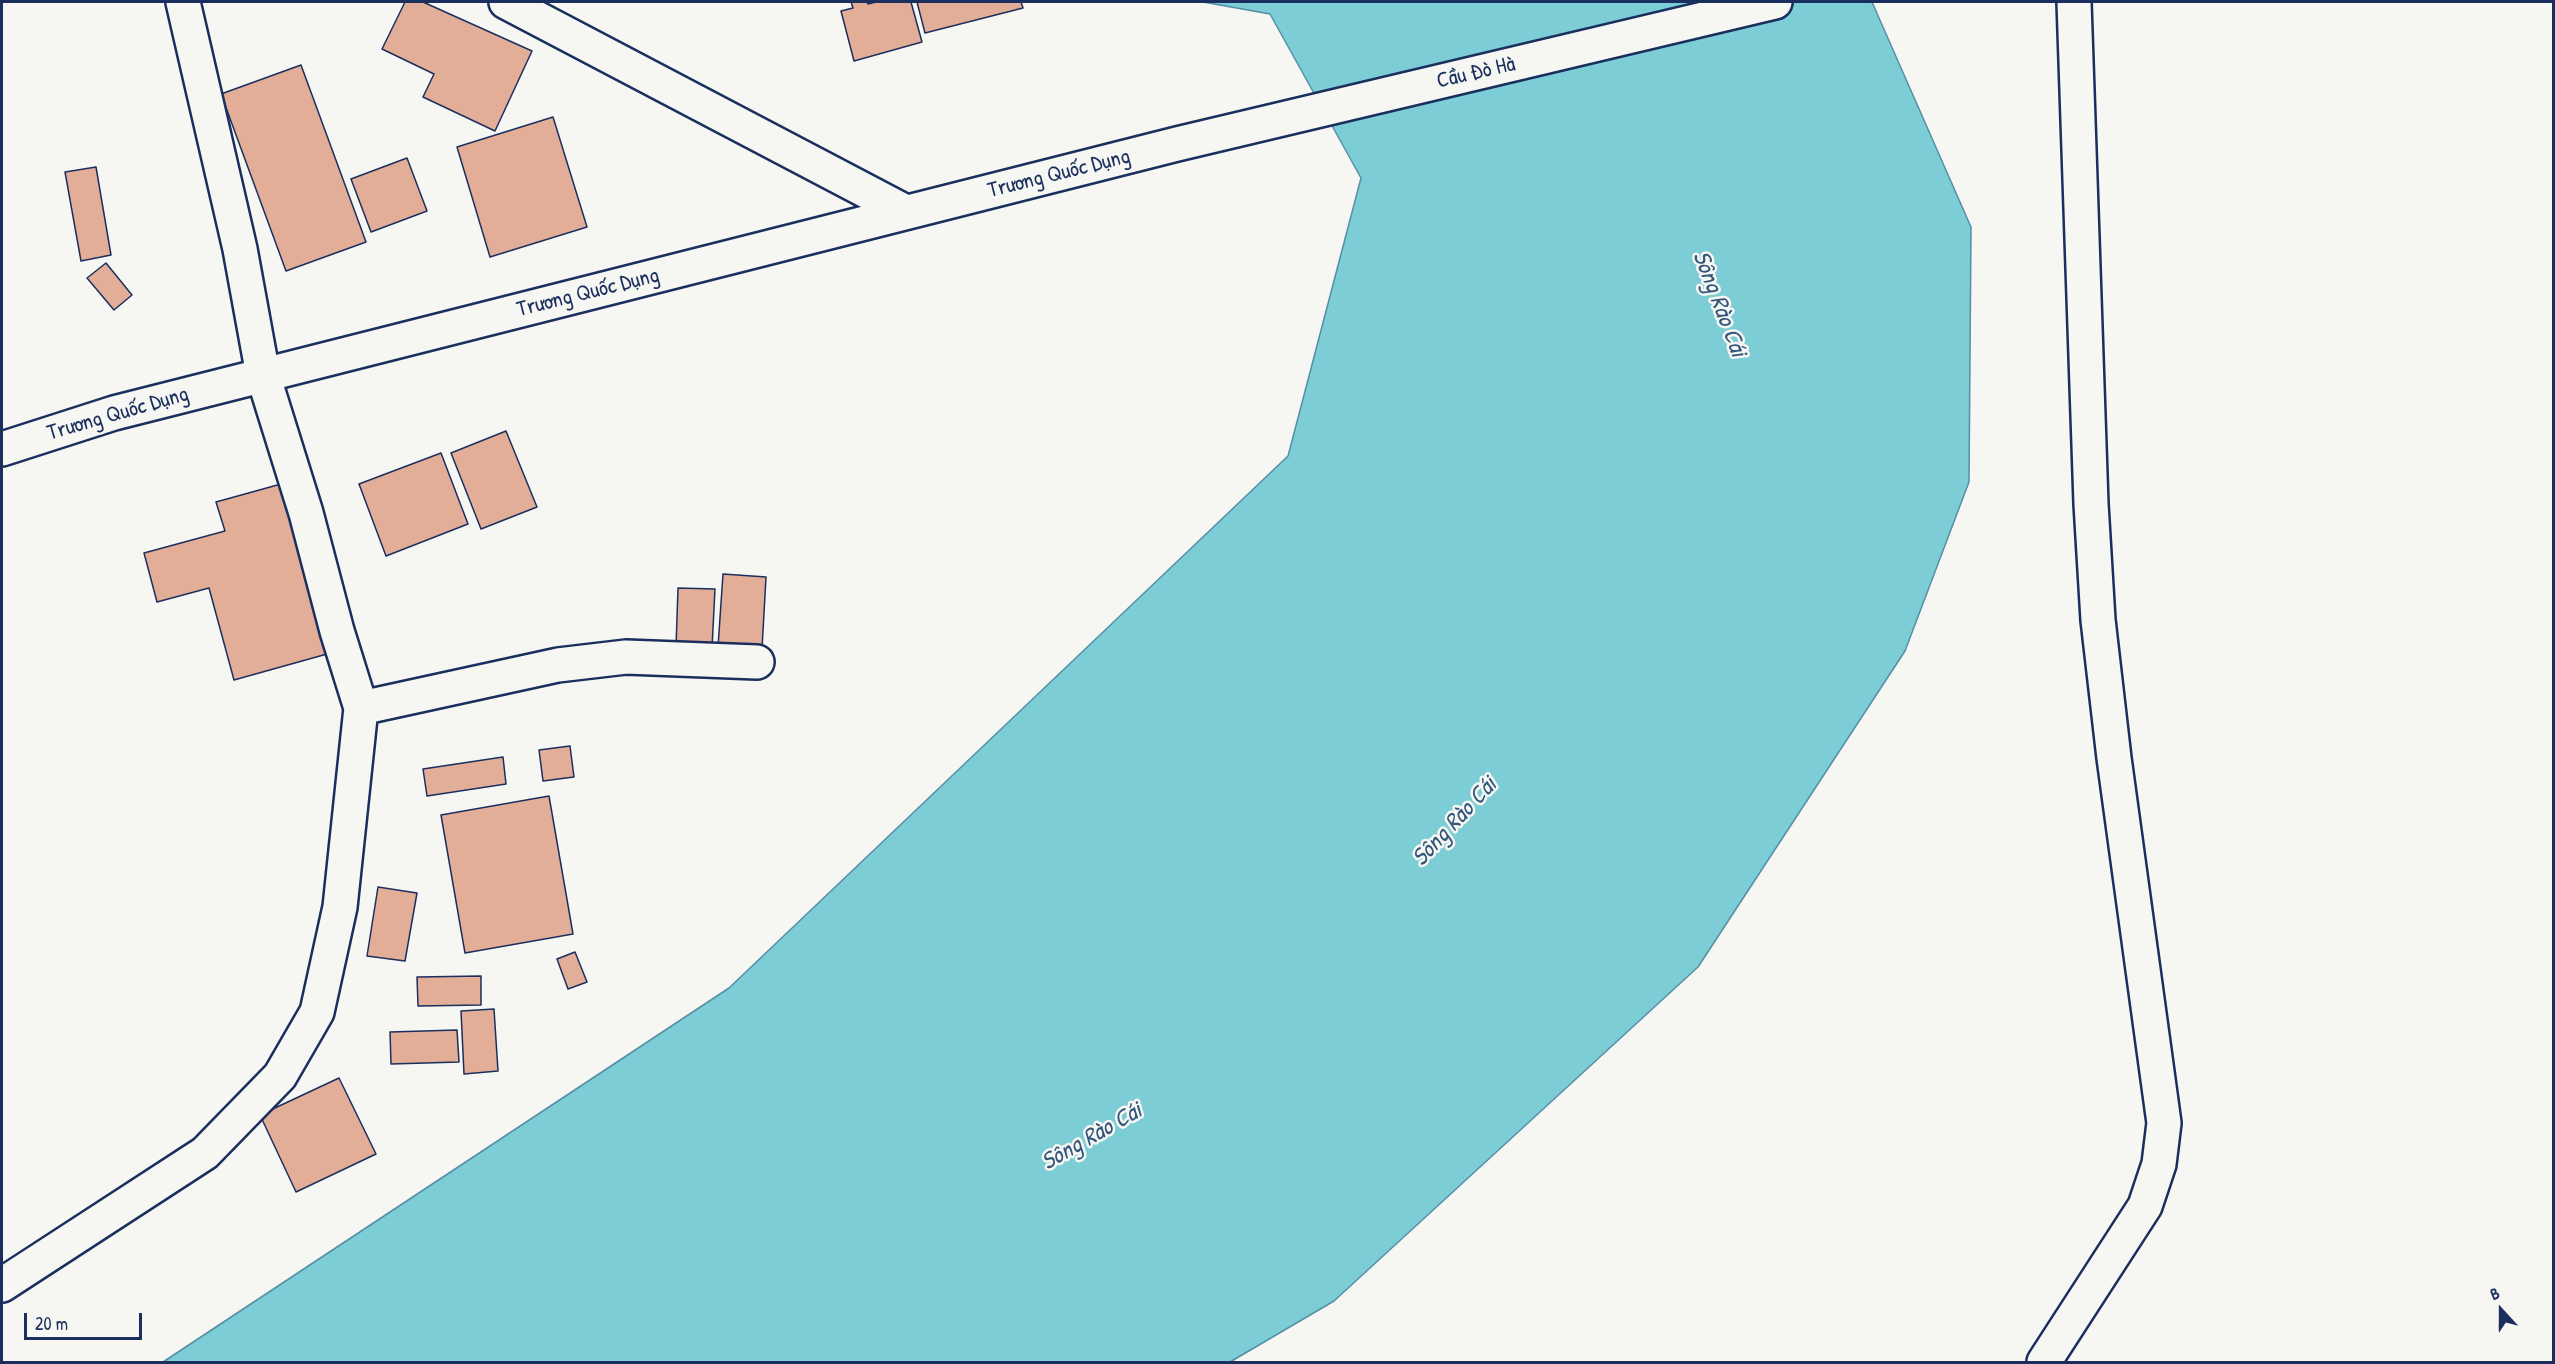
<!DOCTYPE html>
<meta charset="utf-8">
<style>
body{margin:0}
#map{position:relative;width:2555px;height:1364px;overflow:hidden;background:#f6f6f2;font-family:"Patrick Hand",sans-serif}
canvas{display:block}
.frame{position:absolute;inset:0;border:3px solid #1b2f5e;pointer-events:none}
.north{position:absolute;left:2471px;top:1280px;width:60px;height:60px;-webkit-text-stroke:4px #f6f6f2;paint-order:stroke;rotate:339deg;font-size:16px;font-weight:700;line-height:24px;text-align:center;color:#1b2f5e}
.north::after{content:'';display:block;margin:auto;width:21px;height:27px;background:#1b2f5e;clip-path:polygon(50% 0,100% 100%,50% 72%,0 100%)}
.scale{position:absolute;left:24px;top:1313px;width:118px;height:27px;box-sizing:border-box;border:3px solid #1b2f5e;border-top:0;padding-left:8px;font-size:18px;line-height:21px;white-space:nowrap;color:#1b2f5e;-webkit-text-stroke:4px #f6f6f2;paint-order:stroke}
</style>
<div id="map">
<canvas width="2555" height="1364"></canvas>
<div class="frame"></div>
<div class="north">B</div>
<div class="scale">20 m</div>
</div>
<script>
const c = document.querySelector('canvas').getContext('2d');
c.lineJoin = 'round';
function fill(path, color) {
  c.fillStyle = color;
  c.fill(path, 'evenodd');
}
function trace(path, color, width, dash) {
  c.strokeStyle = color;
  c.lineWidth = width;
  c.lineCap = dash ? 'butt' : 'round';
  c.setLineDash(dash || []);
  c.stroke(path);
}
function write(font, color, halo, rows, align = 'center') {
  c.font = font + ' "Patrick Hand",sans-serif';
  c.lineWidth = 5;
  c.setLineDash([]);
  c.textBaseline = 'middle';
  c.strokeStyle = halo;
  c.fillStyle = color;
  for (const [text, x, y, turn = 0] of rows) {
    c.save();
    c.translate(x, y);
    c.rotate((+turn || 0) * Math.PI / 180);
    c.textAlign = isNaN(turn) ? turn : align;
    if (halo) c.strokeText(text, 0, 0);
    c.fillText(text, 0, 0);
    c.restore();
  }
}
const water = new Path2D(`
 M1203,2H1872L1971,227L1969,482L1905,651L1698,967L1334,1301L1230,1362H163L729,988L1288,456L1361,178L1270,14Z`);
const building = new Path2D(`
 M405,2H423L532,51L495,131L423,97L434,74L382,49Z
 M851,2H867L868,4L876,2H911L922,42L854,61L841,11L853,8Z
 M917,2H1021L1023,8L925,33Z
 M301,65L366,242L286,271L221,94Z
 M553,117L587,227L490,257L457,147Z
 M407,158L427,211L371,232L351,179Z
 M96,167L111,255L81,261L65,172Z
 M106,263L132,295L114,310L87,278Z
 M506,431L537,507L481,529L451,453Z
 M441,453L468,524L386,556L359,484Z
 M281,484L327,654L234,680L209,588L157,602L144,553L225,531L216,502Z
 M723,574L766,577L762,649L718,647Z
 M678,588L715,589L712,648L676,647Z
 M570,746L574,777L543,781L539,750Z
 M503,757L506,784L427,796L423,769Z
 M549,796L573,934L465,953L441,815Z
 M378,887L417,893L405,961L367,956Z
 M575,952L587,982L568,989L557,959Z
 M481,976V1005L418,1006L417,977Z
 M494,1009L498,1071L464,1074L461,1011Z
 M457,1030L459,1062L391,1064L390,1032Z
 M339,1078L376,1154L296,1192L260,1115Z`);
const street = new Path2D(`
 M506,2L906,212
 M361,708L558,665L626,657L757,662
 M2,1285L205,1153L280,1076L317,1012L340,907L361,708L337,631L306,513L263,375
 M2044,1362L2145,1206L2159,1164L2164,1123L2114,758L2098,620L2091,504L2074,2`);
const secondary = new Path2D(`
 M183,2L240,249L263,375
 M2,449L114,413L1177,144L1775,2`);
const streetNames = [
 ["Cầu Đò Hà",1476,73,-13],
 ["Trương Quốc Dụng",1059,174,-14],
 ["Trương Quốc Dụng",588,293,-14],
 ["Trương Quốc Dụng",118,414,-16]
];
const waterNames = [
 ["Sông Rào Cái",1719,304,69],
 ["Sông Rào Cái",1455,822,-47],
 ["Sông Rào Cái",1092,1137,-30]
];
fill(water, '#7ccdd6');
trace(water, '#558ea6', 1.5);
fill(building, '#e3ae98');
trace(building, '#1b2f5e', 1.5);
trace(street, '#1b2f5e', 38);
trace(secondary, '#1b2f5e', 38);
trace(street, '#f6f6f2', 33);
trace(secondary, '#f6f6f2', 33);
write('22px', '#1b2f5e', '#f6f6f2', streetNames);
write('italic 24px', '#33567c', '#f6f6f2', waterNames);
</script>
